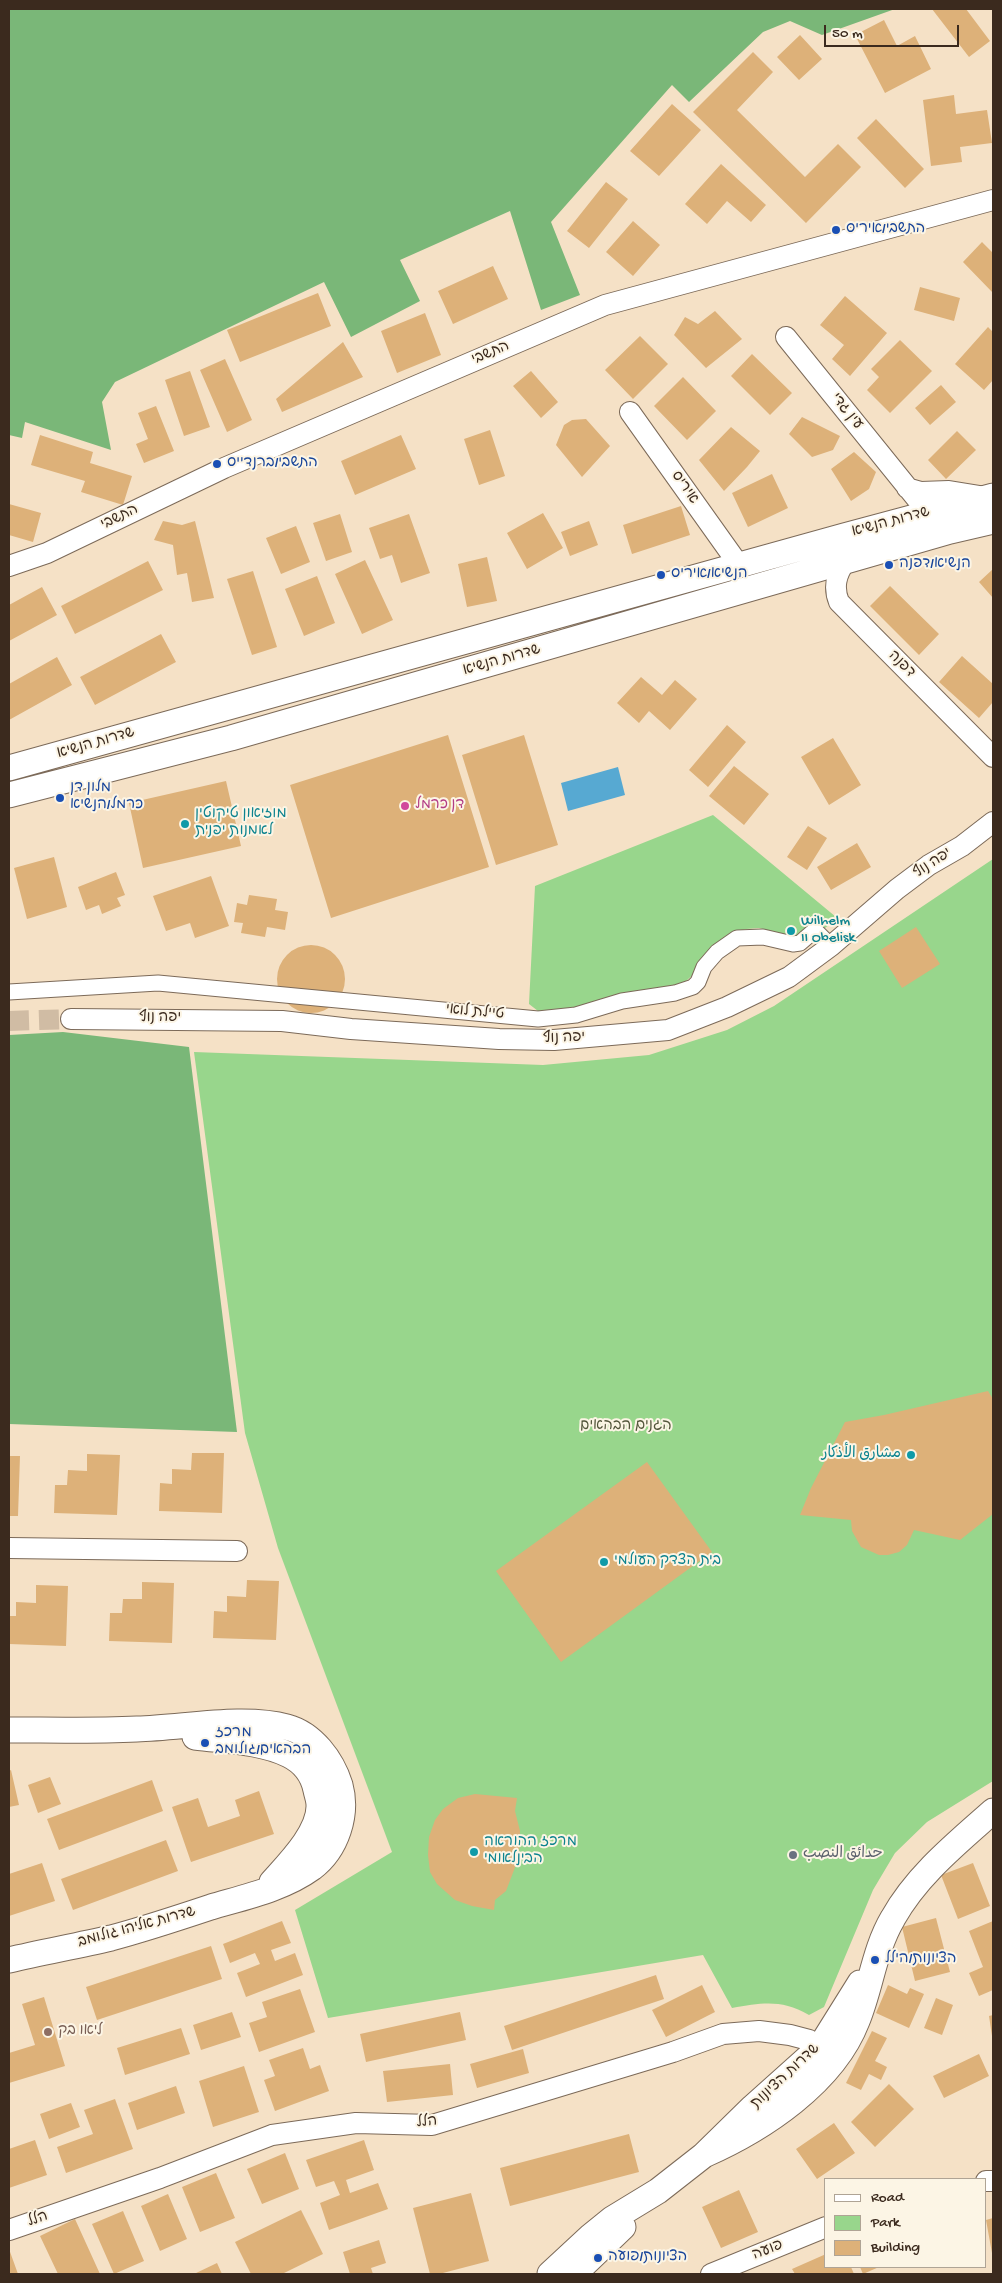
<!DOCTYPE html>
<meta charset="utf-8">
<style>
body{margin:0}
#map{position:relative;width:1002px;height:2283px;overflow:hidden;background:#f5e1c6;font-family:"Gochi Hand",sans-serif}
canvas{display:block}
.frame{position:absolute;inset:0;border:10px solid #3b2a1e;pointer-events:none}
.legend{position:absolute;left:824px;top:2178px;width:162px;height:90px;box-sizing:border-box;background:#fcf5e5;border:1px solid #afa495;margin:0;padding:6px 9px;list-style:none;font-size:15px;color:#3b2a1e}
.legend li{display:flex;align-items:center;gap:10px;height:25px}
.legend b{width:25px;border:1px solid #afa495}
.scale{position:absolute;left:824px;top:25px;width:135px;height:22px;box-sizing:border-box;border:2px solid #3b2a1e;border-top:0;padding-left:6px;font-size:15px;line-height:18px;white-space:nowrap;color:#3b2a1e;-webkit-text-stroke:4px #fcf5e5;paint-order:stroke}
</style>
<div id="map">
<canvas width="1002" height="2283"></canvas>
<div class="frame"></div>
<ul class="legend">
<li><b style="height:6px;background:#fff"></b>Road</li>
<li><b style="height:14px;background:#98d68c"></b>Park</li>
<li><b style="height:14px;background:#ddb179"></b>Building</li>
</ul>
<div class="scale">50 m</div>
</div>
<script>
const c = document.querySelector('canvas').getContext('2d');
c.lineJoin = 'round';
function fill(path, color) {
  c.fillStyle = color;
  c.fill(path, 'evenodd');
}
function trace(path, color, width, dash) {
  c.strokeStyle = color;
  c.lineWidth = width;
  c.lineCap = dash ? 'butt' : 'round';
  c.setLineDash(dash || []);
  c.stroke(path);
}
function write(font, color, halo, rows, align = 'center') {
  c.font = font + ' "Gochi Hand","Playpen Sans Arabic","Playpen Sans Hebrew",sans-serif';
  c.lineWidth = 4;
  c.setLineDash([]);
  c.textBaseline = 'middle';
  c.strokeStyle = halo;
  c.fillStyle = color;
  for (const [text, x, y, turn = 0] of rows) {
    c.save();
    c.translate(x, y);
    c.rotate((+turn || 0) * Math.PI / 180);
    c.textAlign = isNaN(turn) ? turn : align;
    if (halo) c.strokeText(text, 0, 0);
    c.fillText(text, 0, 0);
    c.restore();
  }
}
const green = new Path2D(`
 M713,815L836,917L829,925L814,936L801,940L759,928L746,929L729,935L717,943L703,958L695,973L686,981L672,986L568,1011H538L529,1004L535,886Z
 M993,859V1781L927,1822L895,1853L873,1890L824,2007L809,2015C781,1999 762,2003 732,2008L703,1955L328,2018L295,1910L392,1852L278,1548L245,1433L194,1052L543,1065L649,1055L727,1030L774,1006Z`);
const forest = new Path2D(`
 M9,9H895L822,35L790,21L763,32L689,102L672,85L551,222L580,295L541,310L510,211L400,260L420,301L351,337L324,282L115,382L102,402L111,450L25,422L22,438L9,435Z
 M63,1032L189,1047L237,1432L9,1424V1035Z`);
const water = new Path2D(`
 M618,767L625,795L568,811L561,783Z`);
const building = new Path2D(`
 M932,9H966L990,41L969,57Z
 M884,20L897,46L915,36L931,69L885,93L855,35Z
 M800,35L822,59L799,80L777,57Z
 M753,52L773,72L737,110L805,177L838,144L861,167L806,223L693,112Z
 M954,95L956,114L987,110L992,143L960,147L962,162L931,166L923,100Z
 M672,104L701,130L659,176L630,151Z
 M876,119L924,169L905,188L857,138Z
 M721,164L766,205L751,222L727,201L707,224L685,204Z
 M606,182L628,199L589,248L567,231Z
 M633,221L660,245L633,276L606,252Z
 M982,242L993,253V293L963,262Z
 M493,266L508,299L453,324L438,291Z
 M920,287L960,298L954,321L914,310Z
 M318,293L331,326L240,362L227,330Z
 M845,296L887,333L850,376L832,359L844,345L820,325Z
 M715,311L742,339L706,368L674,335L685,317L698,324Z
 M425,313L441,355L397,373L381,331Z
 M988,327L993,332V380L984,390L955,364Z
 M640,336L668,364L633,399L605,370Z
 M900,340L932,371L890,413L867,390L879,377L871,369Z
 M343,342L363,377L282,412L276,399Z
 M752,354L792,393L770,415L731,376Z
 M225,359L252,420L227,432L200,370Z
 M190,371L210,427L184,436L165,380Z
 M531,371L558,402L541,418L513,386Z
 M683,377L716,411L687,440L654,406Z
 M941,385L956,402L930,425L915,408Z
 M156,406L174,451L144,463L136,444L148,439L138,413Z
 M802,417L840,436L833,450L812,457L789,434Z
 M586,419L610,446L582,477L556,445L564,425L572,420Z
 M731,427L760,451L747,467L724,491L699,460Z
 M490,430L505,476L479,485L464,439Z
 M957,431L976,450L946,479L928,460Z
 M40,435L93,452L90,463L132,476L123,505L81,492L85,481L31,465Z
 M401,435L416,469L355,495L341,461Z
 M854,452L876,472L869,489L851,501L831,469Z
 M772,474L788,508L748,527L732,493Z
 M9,504L41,513L33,542L9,535Z
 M681,506L690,535L632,554L623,525Z
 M543,513L563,548L527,569L507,533Z
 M340,514L352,552L326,561L313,523Z
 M409,514L430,573L401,583L392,555L380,559L369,528Z
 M163,521L182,525L195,521L214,598L192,602L187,573L177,575L173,545L154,540Z
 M589,521L598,545L570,556L561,532Z
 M296,526L310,562L281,574L266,538Z
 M487,557L497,601L467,607L458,564Z
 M365,560L393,620L362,634L335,574Z
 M148,561L163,590L75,634L61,606Z
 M993,569V598L979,582Z
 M253,571L277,647L252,655L227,579Z
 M317,576L335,623L304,636L285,589Z
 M890,586L939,634L919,655L870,606Z
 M42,587L57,615L9,641V605Z
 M161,634L176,662L95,705L80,677Z
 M962,656L993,684V702L979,718L939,682Z
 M57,657L72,685L9,720V684Z
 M641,677L662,695L675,680L697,699L670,730L649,711L639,723L617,703Z
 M727,725L746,742L708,787L689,770Z
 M448,735L489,867L331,918L290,785Z
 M524,735L558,845L496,865L462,755Z
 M833,738L861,785L829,805L801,757Z
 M734,766L769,794L744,825L709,796Z
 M226,781L241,846L143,868L129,803Z
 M808,826L827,838L807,870L787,857Z
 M857,843L871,867L831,890L817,867Z
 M54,857L67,907L27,919L14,868Z
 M116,872L125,895L117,898L121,906L102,914L99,905L86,910L78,887Z
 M211,876L229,926L195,938L190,923L166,931L153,896Z
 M249,895L277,899L275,910L288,912L285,930L267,927L265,937L241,933L243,923L234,922L237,903L247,905Z
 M916,927L940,964L902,988L879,951Z
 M277 979a34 34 0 1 1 68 0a34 34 0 1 1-68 0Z
 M988,1391L993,1399V1514L960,1540L914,1530L907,1545L899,1552L888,1555H879L861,1547L852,1531L851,1520L800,1515L811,1488L845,1422L884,1415Z
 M192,1453H224L222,1513L159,1511L160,1483L172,1484V1469L191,1470Z
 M87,1454L120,1455L117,1515L54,1513L55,1485H67L68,1470L87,1471Z
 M9,1456H20L18,1516H9Z
 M647,1462L712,1552L561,1662L496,1571Z
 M247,1580L279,1581L276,1640L213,1638L214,1611L227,1612V1596L246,1597Z
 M142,1582L174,1583L172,1643L109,1641L110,1613H122L123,1599H142Z
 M36,1585L68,1586L66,1646L9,1644V1616H16V1602L36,1603Z
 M11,1770L19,1805L9,1807V1771Z
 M50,1777L61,1804L38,1813L28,1785Z
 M152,1780L163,1811L59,1850L47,1819Z
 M259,1791L274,1834L191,1862L172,1807L198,1798L208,1827L240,1816L235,1800Z
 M475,1794L517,1798L515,1811L520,1831L519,1857L506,1891L495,1900L494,1910L472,1906L455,1900L437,1884L430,1872L428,1855L429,1837L435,1820L443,1809L458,1798Z
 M166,1840L178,1871L73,1910L61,1879Z
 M42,1863L55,1901L9,1916V1874Z
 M973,1863L990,1906L958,1919L941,1875Z
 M936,1918L950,1972L915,1981L902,1927Z
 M282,1921L291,1943L271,1950L275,1961L295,1953L303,1975L246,1997L237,1973L260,1964L255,1953L230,1963L223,1944Z
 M993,1921V1990L979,1996L969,1973L983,1967L969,1931Z
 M211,1946L222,1979L97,2020L86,1987Z
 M656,1975L664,1999L512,2050L504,2026Z
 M702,1985L715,2012L666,2037L652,2010Z
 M888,1985L907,1994L910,1988L924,1994L909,2028L876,2013Z
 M300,1989L315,2032L259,2052L249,2023L267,2017L262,2002Z
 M44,1997L65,2066L9,2083V2053L35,2045L22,2004Z
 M936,1998L953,2005L942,2035L924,2028Z
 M232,2012L241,2037L201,2050L193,2025Z
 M460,2012L466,2040L366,2062L360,2034Z
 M993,2015V2036H992L989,2016Z
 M181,2028L190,2054L125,2075L117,2048Z
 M872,2031L887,2038L875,2061L887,2067L881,2080L869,2074L861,2090L846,2083Z
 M303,2048L310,2069L320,2065L329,2091L275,2111L264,2080L275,2076L269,2060Z
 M523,2049L529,2073L477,2088L470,2064Z
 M979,2054L989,2076L944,2098L933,2076Z
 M450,2064L453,2095L387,2102L383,2071Z
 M244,2066L259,2112L213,2127L199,2081Z
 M889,2084L914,2109L875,2147L851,2122Z
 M176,2086L185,2113L137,2130L128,2103Z
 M115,2099L133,2149L66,2173L57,2147L93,2134L84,2110Z
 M71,2103L80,2127L49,2139L40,2114Z
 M834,2123L855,2153L817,2179L796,2149Z
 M629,2134L639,2172L510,2206L500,2168Z
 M35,2140L47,2175L9,2188V2149Z
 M364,2140L374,2170L346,2180L350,2193L378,2183L388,2209L329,2230L320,2203L340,2195L334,2181L316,2187L306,2160Z
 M285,2153L299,2189L262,2204L247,2169Z
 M216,2173L235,2218L200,2232L182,2187Z
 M739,2190L758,2232L721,2248L702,2207Z
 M471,2193L489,2261L439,2274H430L413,2208Z
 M168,2194L187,2239L160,2251L141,2206Z
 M301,2210L323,2254L282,2274H251L235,2242Z
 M123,2211L144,2261L114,2274L92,2224Z
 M993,2218V2252L992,2253L986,2220Z
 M75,2219L100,2274H58L40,2236Z
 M379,2240L386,2263L371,2268L373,2274H350L343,2252Z
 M9,2249L18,2274H9Z
 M826,2254V2267H851L854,2274H795L792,2269Z
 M217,2263L222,2274H194Z
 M860,2267H879L863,2274Z`);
const minorTunnel = new Path2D(`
 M9,1021L71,1019`);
const pedestrian = new Path2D(`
 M9,992L158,983L538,1019L576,1015L622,1001L675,993L693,987L698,982L704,967L717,952L737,938L763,937L793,944L800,943L815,930L831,946`);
const minor = new Path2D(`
 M786,337L937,524
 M630,412L739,565
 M907,488L921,492L949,491L986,497
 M845,562C836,575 833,587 839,602L993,757
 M9,566L47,553L224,468L605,305L993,200
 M71,1019L282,1021L351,1029L499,1039L554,1040L668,1030L727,1007L789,977L831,946L897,889L929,865L962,846L993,822
 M9,1548L237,1551
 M986,2181H993
 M9,2230L160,2178L272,2135L356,2123L432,2125L673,2052L723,2034L759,2031L790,2035L809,2040L823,2050L828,2059
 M711,2274L826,2227`);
const tertiary = new Path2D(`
 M9,768L844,536L993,496
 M9,795L231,738L950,531L993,521
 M9,1730C51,1730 94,1731 137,1729C183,1728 243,1715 287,1727C313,1734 332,1760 340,1785C348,1814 337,1849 312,1868C283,1889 245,1897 211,1907C178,1918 145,1929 111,1938C77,1946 43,1952 9,1960
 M195,1737C225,1741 261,1741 289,1755C303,1762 313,1775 316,1790C317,1795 319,1800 319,1805C320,1832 289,1863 272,1882
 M704,2155C763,2129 833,2083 857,2021C871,1987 874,1950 893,1918C917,1875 957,1843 993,1811
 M550,2274L591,2236L612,2219L658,2191L704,2155L753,2107L820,2047L860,1983
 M574,2274L623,2227`);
const markers = [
 [836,230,5,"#1a4fb4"],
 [217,464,5,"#1a4fb4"],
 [889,565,5,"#1a4fb4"],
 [661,575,5,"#1a4fb4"],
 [60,798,5,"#1a4fb4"],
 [405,806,5,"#d1479c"],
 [185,824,5,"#0f9aa8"],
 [791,931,5,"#0f9aa8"],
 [911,1455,5,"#0f9aa8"],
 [604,1562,5,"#0f9aa8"],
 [205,1743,5,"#1a4fb4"],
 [474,1852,5,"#0f9aa8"],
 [793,1855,5,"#6b7280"],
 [875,1960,5,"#1a4fb4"],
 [48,2032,5,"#8d6e63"],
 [598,2258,5,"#1a4fb4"]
];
const transitNames = [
 ["התשבי/איריס",846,230],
 ["התשבי/ברנדייס",227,464],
 ["הנשיא/דפנה",899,565],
 ["הנשיא/איריס",671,575],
 ["מלון דן",70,789],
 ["כרמל/הנשיא",70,806],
 ["מרכז",215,1734],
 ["הבהאים/גולומב",215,1751],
 ["הציונות/הילל",885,1960],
 ["הציונות/פועה",608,2258]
];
const streetNames = [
 ["התשבי",491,354,-23],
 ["עין גדי",846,412,51],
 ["איריס",684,488,55],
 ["התשבי",120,518,-26],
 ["שדרות הנשיא",891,523,-15],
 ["שדרות הנשיא",502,661,-16],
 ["דפנה",901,665,45],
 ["שדרות הנשיא",96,744,-16],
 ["יפה נוף",933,864,-33],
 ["טיילת לואי",475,1013,5],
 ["יפה נוף",160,1019],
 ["יפה נוף",564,1039,-2],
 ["שדרות אליהו גולומב",137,1928,-15],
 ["שדרות הציונות",786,2077,-43],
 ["הלל",427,2123,-5],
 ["הלל",38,2220,-19],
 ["פועה",768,2251,-22]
];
const hotelNames = [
 ["דן כרמל",415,806]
];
const cultureNames = [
 ["מוזיאון טיקוטין",195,815],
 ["לאמנות יפנית",195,832],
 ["Wilhelm",801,922],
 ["II Obelisk",801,939],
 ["مشارق الأذكار",901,1455,"right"],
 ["בית הצדק העולמי",614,1562],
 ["מרכז ההוראה",484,1843],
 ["הבינלאומי",484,1860]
];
const parkNames = [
 ["הגנים הבהאים",626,1427]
];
const worshipNames = [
 ["حدائق النصب",803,1855]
];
const educationNames = [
 ["ליאו בק",58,2032]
];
fill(green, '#98d68c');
fill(forest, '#7ab778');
fill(water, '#57a9d2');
fill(building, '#ddb179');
trace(minorTunnel, '#d0bca4', 20, [20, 10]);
trace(pedestrian, '#7c6a59', 17);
trace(minor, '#7c6a59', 22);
trace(tertiary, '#7c6a59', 27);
trace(pedestrian, '#fff', 15);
trace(minor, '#fff', 20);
trace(tertiary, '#fff', 25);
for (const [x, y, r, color] of markers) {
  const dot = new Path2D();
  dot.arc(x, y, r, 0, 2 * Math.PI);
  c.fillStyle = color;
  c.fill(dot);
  trace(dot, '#fcf5e5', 2);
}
write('15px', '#164399', '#fcf5e5', transitNames, 'left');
write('15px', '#3b2a1e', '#fcf5e5', streetNames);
write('15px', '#b23c85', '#fcf5e5', hotelNames, 'left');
write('15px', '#0d838f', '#fcf5e5', cultureNames, 'left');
write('15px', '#52553a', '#fcf5e5', parkNames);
write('15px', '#5b616d', '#fcf5e5', worshipNames, 'left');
write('15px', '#785e54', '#fcf5e5', educationNames, 'left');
</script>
